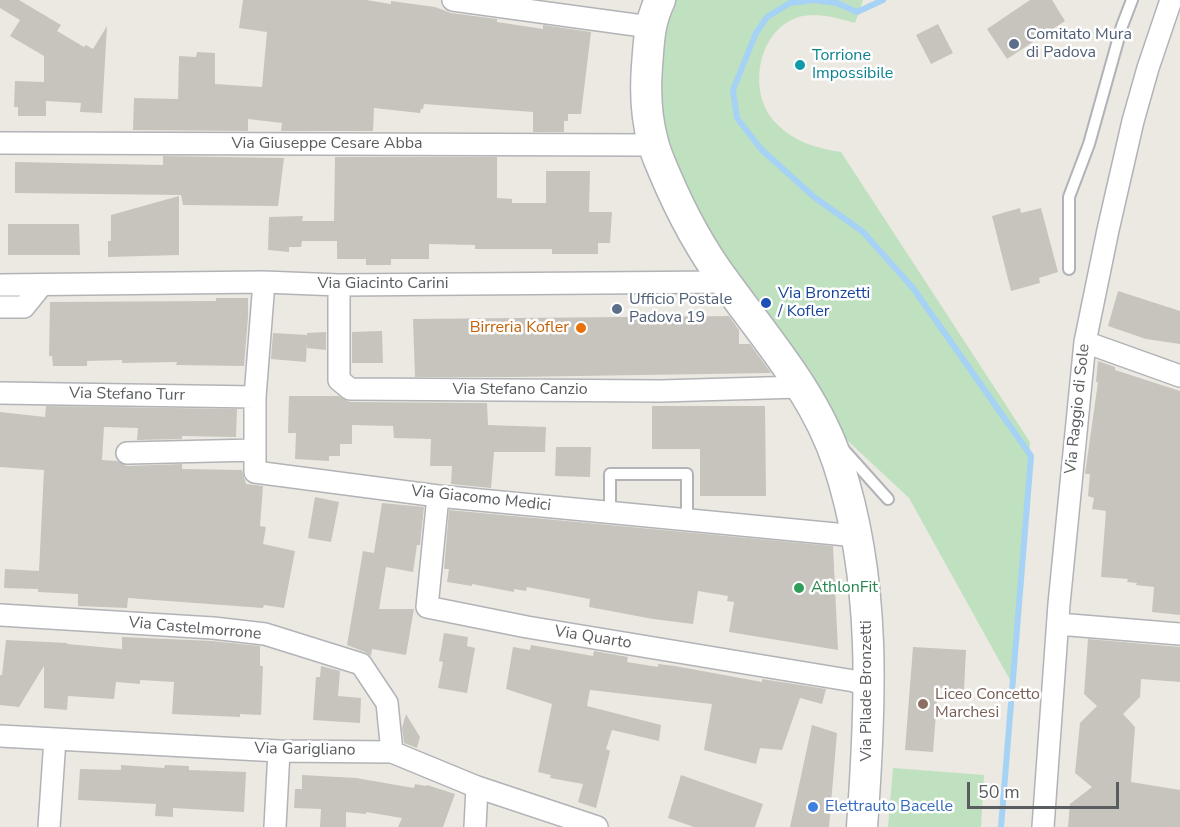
<!DOCTYPE html>
<style>
body{margin:0}
#map{position:relative;width:1180px;height:827px;overflow:hidden;background:#ebe9e1;font-family:"Nunito Sans",sans-serif}
canvas{display:block}
.scale{position:absolute;left:967px;top:782px;width:152px;height:27px;box-sizing:border-box;border:3px solid #5a5d60;border-top:0;padding-left:8px;font-size:18px;line-height:21px;white-space:nowrap;color:#5a5d60;-webkit-text-stroke:4px #fff;paint-order:stroke}
</style>
<div id="map">
<canvas width="1180" height="827"></canvas>
<div class="scale">50 m</div>
</div>
<script>
const c = document.querySelector('canvas').getContext('2d');
c.lineJoin = 'round';
function fill(path, color) {
  c.fillStyle = color;
  c.fill(path, 'evenodd');
}
function trace(path, color, width, dash) {
  c.strokeStyle = color;
  c.lineWidth = width;
  c.lineCap = dash ? 'butt' : 'round';
  c.setLineDash(dash || []);
  c.stroke(path);
}
function write(font, color, halo, rows, align = 'center') {
  c.font = font + ' "Nunito Sans",sans-serif';
  c.lineWidth = 5;
  c.setLineDash([]);
  c.textBaseline = 'middle';
  c.strokeStyle = halo;
  c.fillStyle = color;
  for (const [text, x, y, turn = 0] of rows) {
    c.save();
    c.translate(x, y);
    c.rotate((+turn || 0) * Math.PI / 180);
    c.textAlign = isNaN(turn) ? turn : align;
    if (halo) c.strokeText(text, 0, 0);
    c.fillText(text, 0, 0);
    c.restore();
  }
}
const green = new Path2D(`
 M674,0H863L855,23C836,18 815,11 796,18C757,32 747,94 776,123C794,142 816,148 841,152L1030,442L1015,689L909,498L834,428L726,264L685,188L662,119L660,49Z
 M893,768L984,775L981,827H888Z`);
const stream = new Path2D(`
 M883,0L857,12L837,3L814,0L790,3L767,17L756,33L733,90L737,118L761,149L814,197L863,232L913,288L1031,456L1001,827`);
const building = new Path2D(`
 M0,0H19L61,25L57,31L84,47L86,45L93,49L107,26L102,113L80,112L81,103L46,101V116H18V107H14L15,81L44,82V56L10,36L20,20L0,8Z
 M243,0H366L391,4V1L435,7L451,13L497,19V22L543,29V25L591,32L581,114H568V121H564V132H533V112L424,104L423,109H421L420,113L374,108L373,131H281L282,123L248,119V131L133,130L134,98L178,99L179,56L196,57L197,52L215,53V84L262,87L267,32L239,28Z
 M1030,0H1052L1065,21L1007,59L987,29Z
 M938,24L953,53L931,64L916,35Z
 M163,156L284,158L278,206L183,205L181,195L15,193V162L163,165Z
 M335,157H497V198L512,199V203H546V171H590L589,212H612L610,243H598V254H552V249H475V245L429,244V259H391V265H366V259H337V241H302L301,247H289V252L268,250L269,217L303,216L302,221H334Z
 M179,196V255L108,257V241H111V215Z
 M1020,208L1021,213L1041,208L1058,272L1039,278L1040,283L1011,291L992,216Z
 M8,224H79L80,255H8Z
 M1118,291L1180,311V344L1146,339L1108,326Z
 M216,298H248V317L244,366L176,365L177,362L122,363V360L87,361V366H53L52,356H49L50,302L216,301Z
 M729,316L739,330V344H750L771,373L512,377H415L413,319Z
 M382,331L383,363H352V332Z
 M326,332V350L307,348V340L306,362L271,359L273,333L307,335V333Z
 M1098,361L1115,367V370L1180,391V615L1152,612L1154,587L1136,585L1137,583L1127,582L1128,579L1101,577L1106,511L1092,509L1094,498L1088,496L1090,474H1085L1098,382H1096Z
 M289,396H339L350,402L487,403L488,425L546,427L545,452H494L491,488L451,484L452,466H430L431,439L394,438L393,426L352,425V444H340V456H329V461L295,459L296,433H288Z
 M46,406L237,409L236,437L182,436V439L137,440L138,428L104,427L102,460L117,461L127,466L182,464V469L242,470L246,484L263,486L260,526L266,527L263,544L295,551L284,608L264,605L263,608L128,598L127,608L78,606V594L38,592V589L4,588L5,569L39,571L44,470L0,467V412L45,417Z
 M652,406H765L766,496H700V449H652Z
 M556,447H591L590,477L555,476Z
 M315,497L339,502L331,542L308,538Z
 M382,503L424,507L420,545H417L413,572L386,567L379,609H414L406,655L372,649L371,656L365,652L347,645L363,551L374,553Z
 M449,510L833,546L838,650L729,632L734,602L727,601L728,596L698,591L693,624L653,619L589,607L590,599L527,587L526,591L514,589V592L472,584V586L447,582L449,569H444Z
 M444,633L468,637L467,646L475,648L467,693L438,688L443,662L439,661Z
 M122,637L212,641L260,646V666H263L261,715L240,714V717L172,714L174,682L140,680V684L116,682L114,699L68,696L67,710L44,708V666L19,707L0,705V675H2L6,640L67,643V644L122,649Z
 M1088,639L1180,647V682L1141,679L1140,697L1123,714L1135,727L1131,782L1180,790V827H1068L1070,804L1092,787L1075,773L1080,723L1097,706L1084,694Z
 M531,645L593,656L594,651L628,657L627,662L658,667V664L675,666L762,682V679L826,689L822,704L800,698L782,750L760,748L756,764L704,750L712,704L590,690L587,706L661,725L659,741L612,730L606,749L610,751L596,808L578,802L583,784L550,778L551,775L538,772L552,704L506,689L513,647L530,650Z
 M913,647L966,650L964,690L938,688L933,752L905,750Z
 M321,666L340,671L338,696L361,698L360,723L313,720L316,677H320Z
 M406,714L420,737L417,748L404,743L402,728Z
 M812,725L837,733L829,827H790Z
 M121,765L164,768L165,765L189,766V770L246,772L244,812L173,808V817L155,816L156,804L78,800L80,769L121,770Z
 M302,775L356,778L414,788L415,784L426,786L427,785L455,794L443,827H398L402,818L366,812V814L346,812V827H320L321,809L294,808L295,789H302Z
 M681,775L763,804L755,827H694L668,818Z`);
const lane = new Path2D(`
 M1069,269V197L1089,144L1122,26L1132,0
 M844,450L888,499
 M610,512V474H687V520`);
const street = new Path2D(`
 M453,0L650,27
 M0,143L653,145
 M0,285L264,282L339,285L725,282
 M339,285V380L350,389L661,391L800,387
 M0,307H24L41,286
 M1085,342L1180,376
 M0,393L255,397
 M255,450V397L264,282
 M127,453L255,450V472L438,496L857,536
 M438,496L427,607L527,627L854,681L869,687
 M0,615L213,628L265,634L361,664L387,703L392,752
 M1058,624L1180,634
 M0,736L279,751L392,752L477,787L597,827
 M49,827L55,739
 M275,827L279,751
 M475,827L477,787
 M1043,827L1059,604L1085,342L1108,230L1133,121L1148,68L1171,0`);
const secondary = new Path2D(`
 M660,0C649,23 649,41 647,66C645,92 646,117 653,142C655,152 660,162 664,172C680,210 701,250 726,283C767,340 816,395 838,463C877,581 871,704 862,827`);
const markers = [
 [1014,44,6,"#5c6f8a"],
 [800,65,6,"#0f9aa8"],
 [766,303,6,"#1a4fb4"],
 [617,309,6,"#5c6f8a"],
 [581,328,6,"#e8710a"],
 [799,588,6,"#2e9e5b"],
 [923,704,6,"#8d6e63"],
 [813,807,6,"#3f7fe0"]
];
const serviceNames = [
 ["Comitato Mura",1026,35],
 ["di Padova",1026,53],
 ["Ufficio Postale",629,300],
 ["Padova 19",629,318]
];
const cultureNames = [
 ["Torrione",812,56],
 ["Impossibile",812,74]
];
const streetNames = [
 ["Via Giuseppe Cesare Abba",327,144],
 ["Via Giacinto Carini",383,284],
 ["Via Stefano Canzio",520,390],
 ["Via Stefano Turr",127,395,1],
 ["Via Raggio di Sole",1078,409,-84],
 ["Via Giacomo Medici",481,499,6],
 ["Via Castelmorrone",195,629,5],
 ["Via Quarto",593,638,9],
 ["Via Pilade Bronzetti",867,691,-90],
 ["Via Garigliano",305,750,1]
];
const transitNames = [
 ["Via Bronzetti",778,294],
 ["/ Kofler",778,312]
];
const foodNames = [
 ["Birreria Kofler",569,328]
];
const leisureNames = [
 ["AthlonFit",811,588]
];
const educationNames = [
 ["Liceo Concetto",935,695],
 ["Marchesi",935,713]
];
const shopNames = [
 ["Elettrauto Bacelle",825,807]
];
fill(green, '#bfe1c0');
trace(stream, '#a6d2f6', 6);
fill(building, '#c7c4be');
trace(lane, '#b2b3b7', 14);
trace(street, '#b2b3b7', 24);
trace(secondary, '#b1b3b7', 33);
trace(lane, '#fff', 10);
trace(street, '#fff', 21);
trace(secondary, '#fff', 30);
for (const [x, y, r, color] of markers) {
  const dot = new Path2D();
  dot.arc(x, y, r, 0, 2 * Math.PI);
  c.fillStyle = color;
  c.fill(dot);
  trace(dot, '#fff', 2);
}
write('16px', '#4e5e75', '#fff', serviceNames, 'left');
write('16px', '#0d838f', '#fff', cultureNames, 'left');
write('16px', '#5a5d60', '#fff', streetNames);
write('16px', '#164399', '#fff', transitNames, 'left');
write('16px', '#c56008', '#fff', foodNames, 'right');
write('16px', '#27864d', '#fff', leisureNames, 'left');
write('16px', '#785e54', '#fff', educationNames, 'left');
write('16px', '#366cbe', '#fff', shopNames, 'left');
</script>
